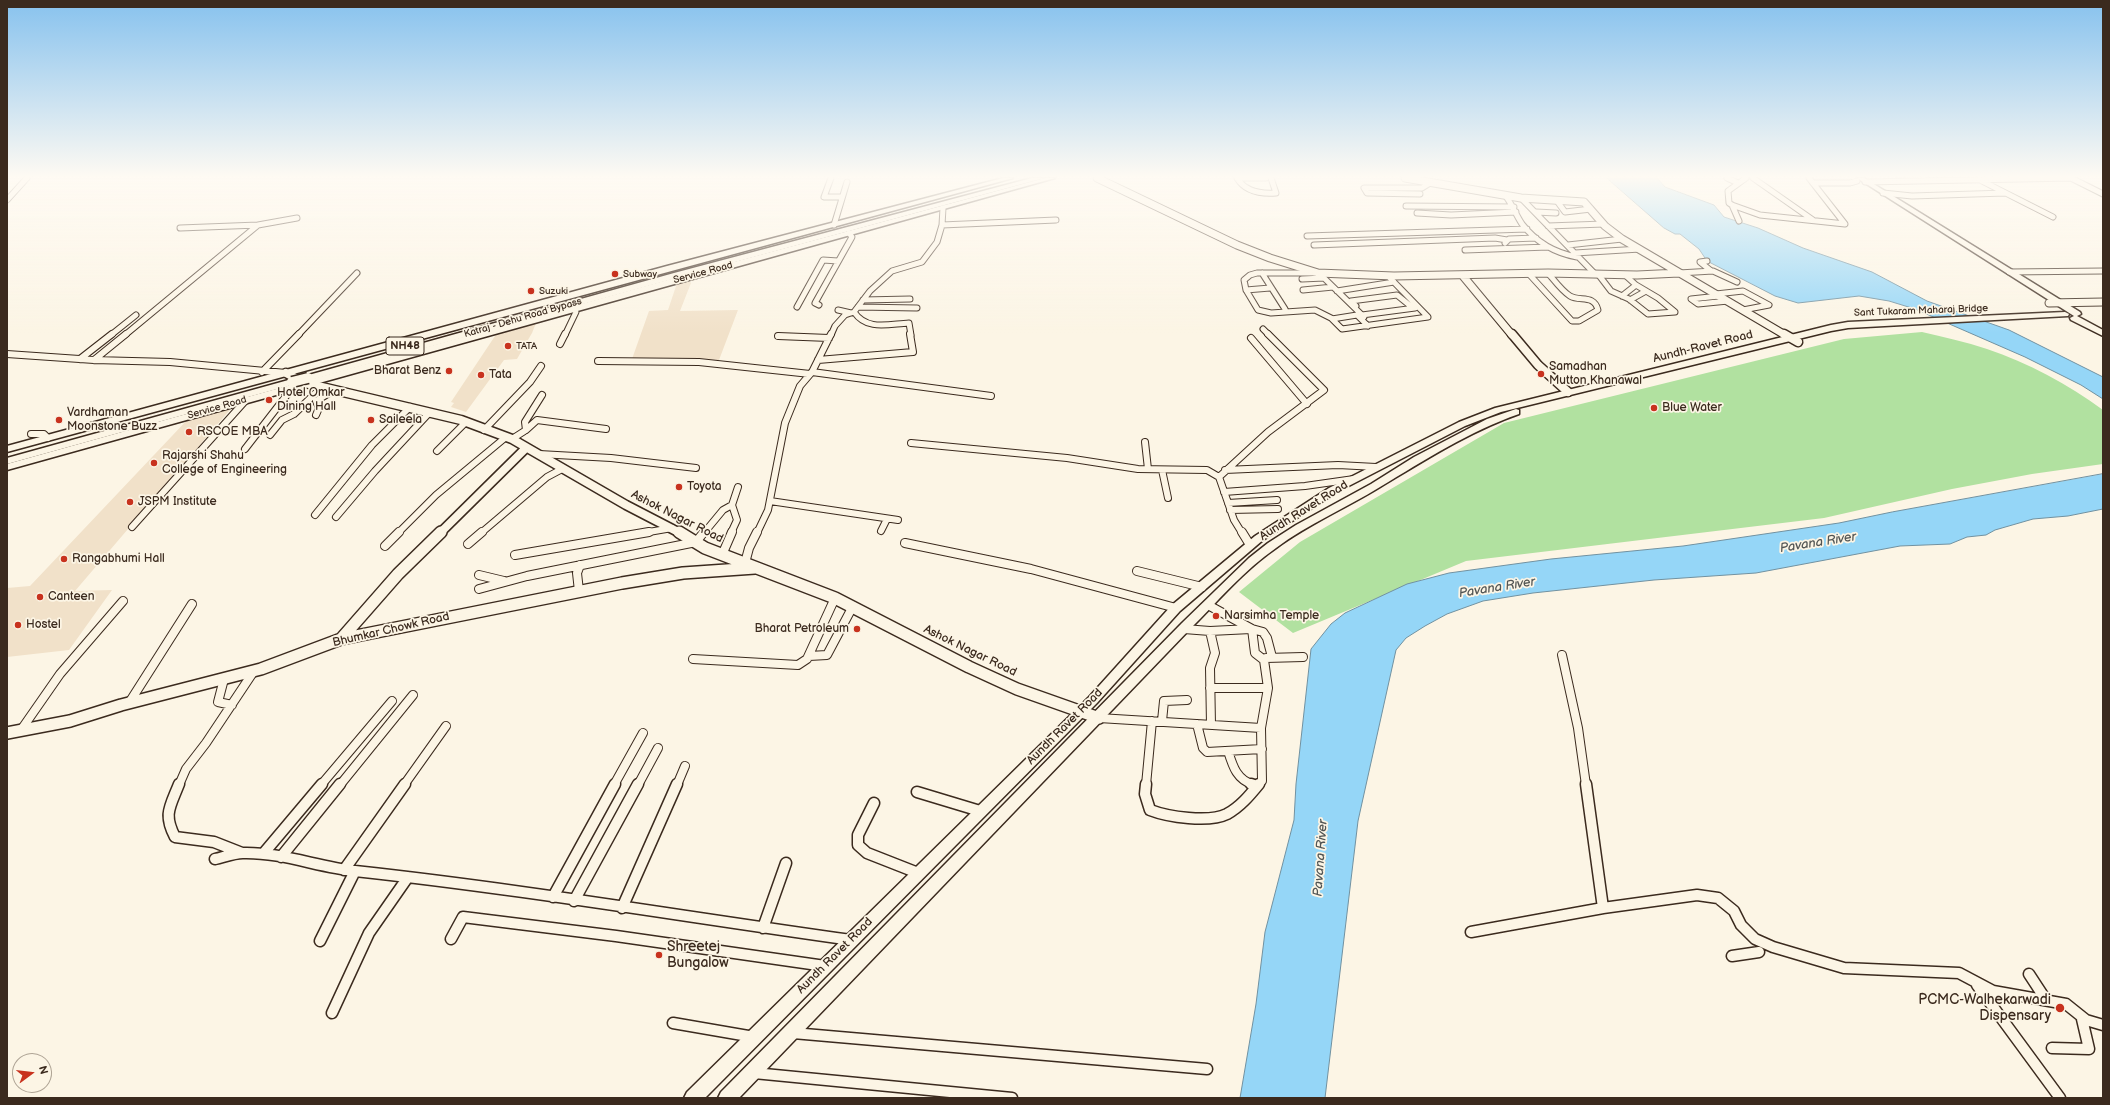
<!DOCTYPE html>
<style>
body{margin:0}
#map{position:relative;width:2110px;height:1105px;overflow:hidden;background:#fcf5e5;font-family:"Balsamiq Sans",sans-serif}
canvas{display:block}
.frame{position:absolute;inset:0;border:8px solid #3b2a1e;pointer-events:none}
.north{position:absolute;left:12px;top:1053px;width:40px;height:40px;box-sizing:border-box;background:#fcf5e5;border:1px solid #afa495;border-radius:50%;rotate:75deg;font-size:11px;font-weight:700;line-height:16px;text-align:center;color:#3b2a1e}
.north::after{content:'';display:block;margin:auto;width:14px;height:18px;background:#c8321e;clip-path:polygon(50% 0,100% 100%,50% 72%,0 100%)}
</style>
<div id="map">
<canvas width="2110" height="1105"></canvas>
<div class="frame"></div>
<div class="north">N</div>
</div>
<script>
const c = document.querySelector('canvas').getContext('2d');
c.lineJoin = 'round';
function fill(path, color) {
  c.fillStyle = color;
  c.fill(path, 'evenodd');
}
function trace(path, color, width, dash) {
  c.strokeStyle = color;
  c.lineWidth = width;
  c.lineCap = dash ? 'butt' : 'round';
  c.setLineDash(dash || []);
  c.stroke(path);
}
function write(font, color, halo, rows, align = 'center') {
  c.font = font + ' "Balsamiq Sans",sans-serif';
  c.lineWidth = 3.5;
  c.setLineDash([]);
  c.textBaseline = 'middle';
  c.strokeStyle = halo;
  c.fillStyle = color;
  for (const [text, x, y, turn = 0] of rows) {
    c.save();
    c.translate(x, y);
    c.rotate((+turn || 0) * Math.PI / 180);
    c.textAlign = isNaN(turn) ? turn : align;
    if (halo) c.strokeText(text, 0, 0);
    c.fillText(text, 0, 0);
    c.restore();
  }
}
const built = new Path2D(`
 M689,281L691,283L680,311L738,310L719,360L632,359L649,311L668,310L677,283Z
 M536,323L532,333L517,359L504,360L466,412L451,407L454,403L451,402L497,333Z
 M234,405L75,591L112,590L69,650L7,657V588L30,586L189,418Z`);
const green = new Path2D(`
 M1922,332C1943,337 1966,342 1987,349C2028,363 2068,384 2103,410V464L2032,474L1952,489L1824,518L1466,561L1293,633L1239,592L1300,542L1504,423L1844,339Z`);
const water = new Path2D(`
 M1607,178H1657L1665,187L1714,205L1724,217L1758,228L1803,248L1872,272L1927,301L2009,330L2103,377V399L2081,385L2025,357L1915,309L1889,301L1859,296L1798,303L1775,296L1707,261L1699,249L1680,234H1675L1664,228Z
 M2103,474V509L2068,516L2033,519L1995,530L1986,535L1967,537L1950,544L1900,546L1756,573L1654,580L1533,593L1483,601L1447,614L1425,626L1406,638L1396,650L1358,821L1325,1098H1240L1256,1004L1265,932L1294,820L1296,784L1311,649L1331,624L1345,613L1407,584L1449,573L1551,559L1683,546L1839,523L1892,512Z`);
const streetFar3 = new Path2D(`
 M831,178L824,197H842
 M1237,178C1245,192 1261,194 1276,193L1271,178
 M1237,178H1266
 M1727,178L1738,183
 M1746,178L1728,191L1729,203L1732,205L1760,215L1845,224L1809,178
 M1753,178L1813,220
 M1980,180L2053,217
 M1865,182L2071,178L2103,194
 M1815,183H1850L1857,181
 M1883,193L1912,196L2005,193
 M1420,194L1367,193L1364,188H1422L1430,183
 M1505,195C1512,204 1516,215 1522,224C1536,242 1555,253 1577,257
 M1521,198L1595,274
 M7,200L27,178
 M1557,201L1565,212L1591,209
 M1732,205L1739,221
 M1406,206L1514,207
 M1536,212L1556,213
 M1417,213L1451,215L1516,212
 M834,225L847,182
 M942,225L1056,220
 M1548,226L1604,224
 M180,228L258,225
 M1307,236L1527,229
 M1505,243L1509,239L1536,238
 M1314,245L1495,238L1507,240
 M1568,245L1622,239
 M1465,250L1548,247
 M1575,253L1640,249
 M1707,261L1700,262L1710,270
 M2009,272L2103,271
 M1262,273L1285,309
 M1314,273H1257L1250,275L1244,280L1246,290L1258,310L1271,313L1315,310L1333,319
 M1528,273L1572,321H1579L1598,310C1594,294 1580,302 1570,296C1562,291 1554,280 1548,273
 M1679,273L1713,271L1737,282
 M1598,274L1611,291L1629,299L1648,314L1675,312L1658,298L1636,285
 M1302,279L1324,278L1364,317
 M1246,290L1270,288
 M1303,290L1333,287
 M1337,291L1394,282
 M1716,294L1743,291L1769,305L1743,310
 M1622,296L1636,285L1625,275
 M1719,296L1691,299L1698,304L1728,301
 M863,300L910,299
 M1630,300L1646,291
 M819,305L815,303L852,237L849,233
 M1356,306L1351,301L1397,295L1413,308
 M797,307L823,260L838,261
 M858,307L917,308
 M838,310L851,313
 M854,312C867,331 888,324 909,323L911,335
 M1362,315L1415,308
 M1368,326L1357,315L1332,319L1342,329L1428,317L1388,276
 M1263,329L1269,335
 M111,335L136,315
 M125,335L258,225L297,218
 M298,335L357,273
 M565,335L576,312L574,308
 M831,335L835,326L845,315L854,312L870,291L892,271L922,262L937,242L942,225L943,208`);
const streetFar2 = new Path2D(`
 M778,336L829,338
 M1251,338L1307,404
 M560,344L565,334
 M7,354L94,360L170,362L286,373
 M80,359L112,334
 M94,360L126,334
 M818,360L913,352L910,334
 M598,361L699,362L810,374
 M262,372L299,334
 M812,372L991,396
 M316,415L319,408L316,401L334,390
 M484,430L530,382L541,366
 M526,430L537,420L606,429
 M31,434H44L48,438
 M270,435L282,420L294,414L322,387
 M512,439L526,430L525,422L542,395
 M1145,442L1148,469
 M911,443L1067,458L1138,469L1207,470L1219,477
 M245,449L293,387
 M437,451L466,422
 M539,454L611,458L696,468
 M1162,470L1168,498
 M1225,470L1338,465L1376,467
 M1224,492L1305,486L1354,479
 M770,501L898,520
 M1228,503L1277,500
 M1230,510L1278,509
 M315,515L372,445L410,407
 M336,517L375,471L429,413
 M132,527L246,400
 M881,531L887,519
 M398,533L436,495L506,437
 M481,533L547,477L562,469
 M643,533L672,528
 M704,533L723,510L732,505L738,487
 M731,533L737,520L732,505
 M757,533L768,510L785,423L800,386L812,372L831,334
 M1242,533L1234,520L1219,477L1268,432L1324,390L1268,334`);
const streetFar1 = new Path2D(`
 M1242,532L1250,545
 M905,543L1031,569L1176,608
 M468,544L482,532
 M385,546L399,532
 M515,555L649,532
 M722,555L732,532
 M745,563L749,548L757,532
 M1137,571L1202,587
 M479,575L504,581
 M479,589L527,576L696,542L704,532
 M579,591L577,573L580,565
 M1208,605L1252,629L1263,632L1267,638L1272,657
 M1184,629L1210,631L1251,629
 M1252,629L1255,653L1264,660
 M1210,631L1215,653L1210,668L1211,725
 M1562,655L1578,728L1586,785
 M809,656L827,655L853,606
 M693,659L798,665L807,659L835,598
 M224,679L218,702L232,705
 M1210,688H1268
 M129,703L192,604
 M1099,718L1261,728
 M1162,721L1164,701L1187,700
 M1197,724L1203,748L1207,752L1262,749
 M21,730L60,674L123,601
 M1228,751C1233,767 1237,780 1254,785
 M179,785L186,769L206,743L254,671
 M321,785L392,701
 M340,785L413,695
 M404,785L446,726
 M614,785L643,733
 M638,785L658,748
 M677,785L685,766
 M1146,785L1152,721
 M1258,785L1262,781L1261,728L1268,688L1264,660L1266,658L1303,657`);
const street = new Path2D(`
 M179,784C170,807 163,814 175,837L214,842L242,853
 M1146,784L1145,794L1150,810C1168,817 1209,823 1227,814C1240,807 1250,795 1259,784
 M1251,784L1257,786
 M1586,784L1603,908
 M917,792L980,811
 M874,803L858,835V845L867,853L918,873
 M263,854L322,784
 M281,857L340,784
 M215,859C224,857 234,853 243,853C281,852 318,867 355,871C521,889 686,917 851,940
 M344,870L405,784
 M553,897L615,784
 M574,901L638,784
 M622,908L677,784
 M763,928L786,863
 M1471,932L1603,908L1697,895L1718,898L1734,911L1741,925L1755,939L1773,947L1844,968L1959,973L1993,991L2066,1004L2086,1020L2103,1025
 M451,939L463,917L616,936L825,966
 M320,941L355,871
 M1732,956L1759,952
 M2029,974L2046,1000
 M1977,985L2060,1098
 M332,1013L369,933L408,877
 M673,1023L754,1037
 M793,1033L1207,1069
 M2052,1048L2089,1049L2082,1019
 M754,1073L1012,1098`);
const secondaryFar2 = new Path2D(`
 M1097,178L1237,245L1270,258L1318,273L1394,276L1548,273L1637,275L1679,273
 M1405,178L1521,198L1584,202L1605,226L1622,239L1785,335
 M1463,276L1512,335
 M2049,303L2103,302`);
const secondaryFar1 = new Path2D(`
 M1512,334L1538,365L1568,392
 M1784,334L1798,342
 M286,373L305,383L461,420L512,439L626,505L680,533
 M440,533L526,448`);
const secondary = new Path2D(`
 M679,532L705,548L835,598L969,667L1017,689L1099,718
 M341,639L398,574L441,532
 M7,733L70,721L121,705L261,669L341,639L622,583L683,573L755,568`);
const primary = new Path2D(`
 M1003,178H1013L7,452V446L667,266Z
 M1045,178H1055L7,470V464L678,277Z
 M1857,178H1864L2080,312L2081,314L2077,316L2103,330V336L2071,320L2070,318L2074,316Z
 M2065,312L2069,314L2068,316L1848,328L1831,331L1501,412L1465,426L1337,492L1263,540L1180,611L1097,703L705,1098H684L687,1092L1089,697L1172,605L1255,536L1329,488L1459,422L1495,408L1831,325L1848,322Z
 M1516,409L1519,410V414C1470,431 1425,460 1380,487C1346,508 1308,524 1276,548C1244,570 1218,601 1190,629L739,1098H718L721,1092L1182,623L1249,558L1268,543L1296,525L1371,484L1414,457L1487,419Z`);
const highway = new Path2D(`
 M1032,178H1044L680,277L311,380H305L303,378L305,376L674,273Z
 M292,379L297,382L295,384L7,464V458Z`);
const highwayBridge = new Path2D(`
 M292,382L308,378`);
const markers = [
 [615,274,4,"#c8321e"],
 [531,291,4,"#c8321e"],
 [508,346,4,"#c8321e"],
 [449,371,4,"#c8321e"],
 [1541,374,4,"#c8321e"],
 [481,375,4,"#c8321e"],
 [269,400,4,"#c8321e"],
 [1654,408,4,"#c8321e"],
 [59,420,4,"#c8321e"],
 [371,420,4,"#c8321e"],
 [189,432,4,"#c8321e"],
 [154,463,4,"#c8321e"],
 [679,487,4,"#c8321e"],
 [130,502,4,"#c8321e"],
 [64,559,4,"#c8321e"],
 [40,597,4,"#c8321e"],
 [1216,616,4,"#c8321e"],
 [18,625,4,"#c8321e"],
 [857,629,4,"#c8321e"],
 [659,955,4,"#c8321e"],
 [2060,1008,5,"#c8321e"]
];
const farStreetnames = [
 ["Service Road",703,273,-15],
 ["Sant Tukaram Maharaj Bridge",1921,311,-2],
 ["Katraj - Dehu Road Bypass",523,318,-16],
 ["Service Road",217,408,-16]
];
const farPoinames = [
 ["Subway",623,274],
 ["Suzuki",539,291],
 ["TATA",516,346]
];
const shields = [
 [405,346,38]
];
const shieldNames = [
 ["NH48",405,346]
];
const streetNames = [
 ["Aundh-Ravet Road",1703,347,-14],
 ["Aundh Ravet Road",1304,511,-32],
 ["Ashok Nagar Road",677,517,27],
 ["Bhumkar Chowk Road",391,630,-13],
 ["Ashok Nagar Road",970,651,26],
 ["Aundh Ravet Road",1065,727,-45],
 ["Aundh Ravet Road",835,956,-45]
];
const poiNames = [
 ["Samadhan",1549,367],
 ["Mutton Khanawal",1549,381],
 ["Bharat Benz",441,371,"right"],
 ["Tata",489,375],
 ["Hotel Omkar",277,393],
 ["Dining Hall",277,407],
 ["Blue Water",1662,408],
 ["Vardhaman",67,413],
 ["Moonstone Buzz",67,427],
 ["Saileela",379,420],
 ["RSCOE MBA",197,432],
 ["Rajarshi Shahu",162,456],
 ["College of Engineering",162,470],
 ["Toyota",687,487],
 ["JSPM Institute",138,502],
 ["Rangabhumi Hall",72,559],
 ["Canteen",48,597],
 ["Narsimha Temple",1224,616],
 ["Hostel",26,625],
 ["Bharat Petroleum",849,629,"right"]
];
const waterNames = [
 ["Pavana River",1818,543,-9],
 ["Pavana River",1497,588,-9],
 ["Pavana River",1321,858,-86]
];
const nearPoinames = [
 ["Shreetej",667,947],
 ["Bungalow",667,963],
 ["PCMC-Walhekarwadi",2051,1000,"right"],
 ["Dispensary",2051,1016,"right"]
];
fill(built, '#f1e1c9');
fill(green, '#b1e1a0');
fill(water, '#95d6f7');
trace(water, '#7191a0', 1);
trace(streetFar3, '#3b2a1e', 7);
trace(streetFar2, '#3b2a1e', 8);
trace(streetFar1, '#3b2a1e', 10);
trace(street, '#3b2a1e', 13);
trace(secondaryFar2, '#3b2a1e', 9);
trace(secondaryFar1, '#3b2a1e', 11);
trace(secondary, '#3b2a1e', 14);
trace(primary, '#3b2a1e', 3);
trace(highway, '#3b2a1e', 3);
trace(streetFar3, '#fcf5e5', 5);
trace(streetFar2, '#fcf5e5', 6);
trace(streetFar1, '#fcf5e5', 8);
trace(street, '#fcf5e5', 10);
trace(secondaryFar2, '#fcf5e5', 7);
trace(secondaryFar1, '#fcf5e5', 8);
trace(secondary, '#fcf5e5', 11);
fill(primary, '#fcf5e5');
fill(highway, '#fcf5e5');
trace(highwayBridge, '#3b2a1e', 13, []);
trace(highwayBridge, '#fcf5e5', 10);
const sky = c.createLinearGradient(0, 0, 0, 333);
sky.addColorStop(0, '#87c2ee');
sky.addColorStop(0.53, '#fefaf3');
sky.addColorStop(1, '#fefaf300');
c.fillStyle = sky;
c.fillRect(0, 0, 2110, 333);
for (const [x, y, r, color] of markers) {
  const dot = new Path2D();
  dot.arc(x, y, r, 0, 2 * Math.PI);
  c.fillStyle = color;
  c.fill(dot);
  trace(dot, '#fcf5e5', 1.5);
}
write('10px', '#3b2a1e', '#fcf5e5', farStreetnames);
write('10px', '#3b2a1e', '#fcf5e5', farPoinames, 'left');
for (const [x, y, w] of shields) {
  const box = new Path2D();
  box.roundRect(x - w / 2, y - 9, w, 18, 3);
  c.fillStyle = '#fcf5e5';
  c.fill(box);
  trace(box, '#3b2a1e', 1);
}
write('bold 11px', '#3b2a1e', null, shieldNames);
write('12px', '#3b2a1e', '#fcf5e5', streetNames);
write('12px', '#3b2a1e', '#fcf5e5', poiNames, 'left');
write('italic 13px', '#525554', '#fcf5e5', waterNames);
write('14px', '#3b2a1e', '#fcf5e5', nearPoinames, 'left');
</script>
